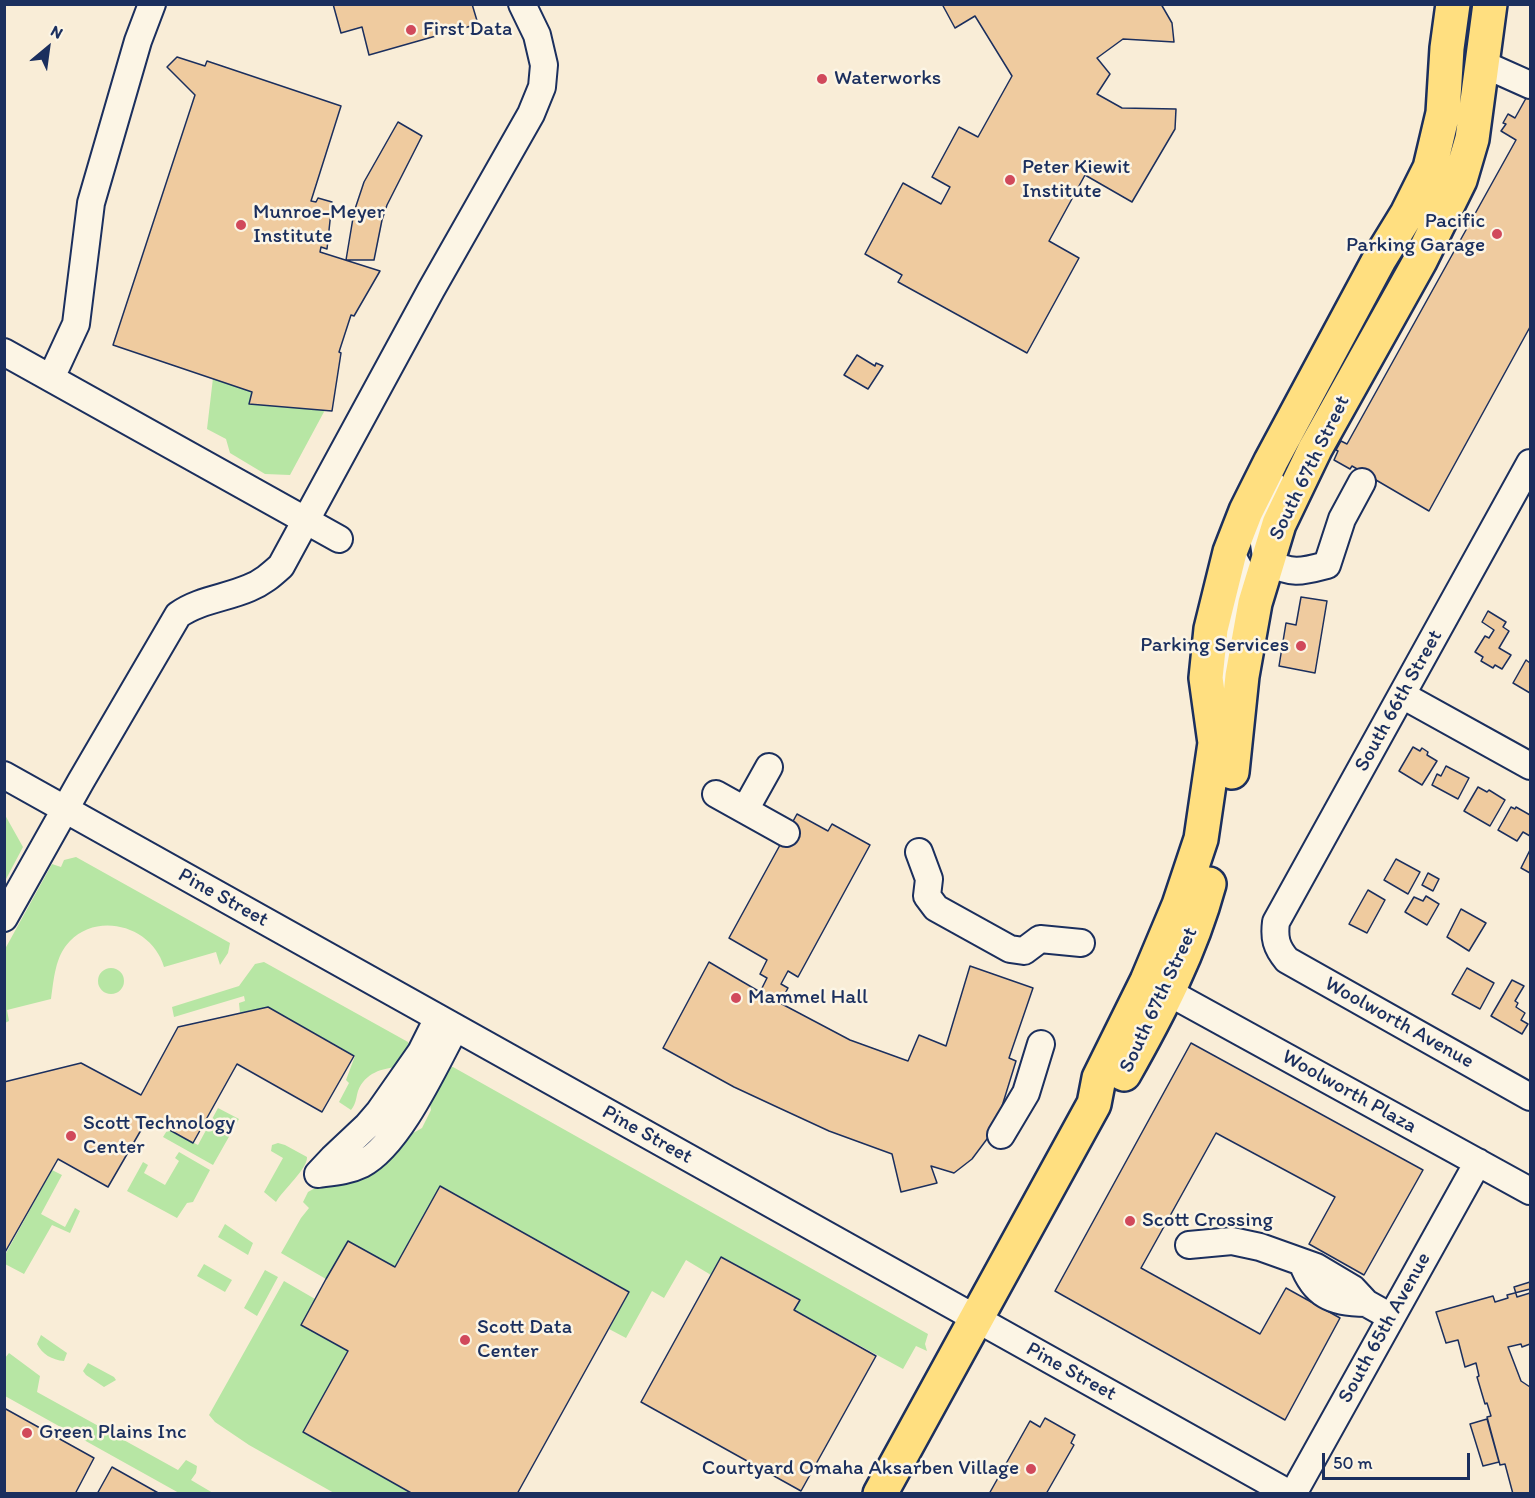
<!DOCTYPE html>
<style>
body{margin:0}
#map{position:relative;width:1535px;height:1498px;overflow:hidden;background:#f9edd7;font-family:Itim,sans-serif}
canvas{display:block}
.frame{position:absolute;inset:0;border:6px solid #1b2f5e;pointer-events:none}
.north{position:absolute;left:18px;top:18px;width:60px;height:60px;-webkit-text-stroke:4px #fcf5e5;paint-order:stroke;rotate:29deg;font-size:16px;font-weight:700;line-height:24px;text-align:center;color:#1b2f5e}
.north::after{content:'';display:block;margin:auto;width:21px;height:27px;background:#1b2f5e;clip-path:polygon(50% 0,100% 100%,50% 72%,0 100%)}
.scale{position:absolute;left:1322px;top:1453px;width:148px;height:27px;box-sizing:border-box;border:3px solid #1b2f5e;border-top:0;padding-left:8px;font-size:18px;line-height:21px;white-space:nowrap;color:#1b2f5e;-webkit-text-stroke:4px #fcf5e5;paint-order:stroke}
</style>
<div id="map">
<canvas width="1535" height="1498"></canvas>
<div class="frame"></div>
<div class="north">N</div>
<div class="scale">50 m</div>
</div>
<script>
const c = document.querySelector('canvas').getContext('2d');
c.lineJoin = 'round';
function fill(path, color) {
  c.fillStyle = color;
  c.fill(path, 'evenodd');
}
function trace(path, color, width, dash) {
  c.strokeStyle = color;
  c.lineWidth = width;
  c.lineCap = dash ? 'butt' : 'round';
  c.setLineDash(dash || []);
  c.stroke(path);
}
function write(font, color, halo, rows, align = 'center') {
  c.font = font + ' Itim,sans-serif';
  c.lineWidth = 5;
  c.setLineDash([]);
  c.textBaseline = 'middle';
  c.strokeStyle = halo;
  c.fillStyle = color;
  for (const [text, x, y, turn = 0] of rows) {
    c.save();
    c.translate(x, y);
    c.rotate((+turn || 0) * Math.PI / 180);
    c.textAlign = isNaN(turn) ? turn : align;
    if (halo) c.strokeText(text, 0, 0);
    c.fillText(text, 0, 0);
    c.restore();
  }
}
const green = new Path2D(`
 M213,378L252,392L249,404L325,410L290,475L265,474L230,453L226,439L207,429Z
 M5,815L23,847L5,881H4Z
 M76,857L230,943L228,953L220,965L216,952L164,967C153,927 99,911 70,941C55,956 54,979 51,999L7,1010L9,1021L5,1023V949L52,864L61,867L64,860Z
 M264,962L408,1042L410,1048L399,1067C382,1068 365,1073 358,1091C356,1098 356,1104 351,1110L339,1102L349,1083L346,1080L355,1056L268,1007L240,1013L239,1003L245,1001L244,996L174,1017L172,1007L239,986L255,964Z
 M98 981a13 13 0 1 1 26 0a13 13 0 1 1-26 0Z
 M453,1067L928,1334L925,1344L927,1351L916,1346L903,1369L794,1310L799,1300L721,1257L711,1275L686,1260L664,1298L652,1291L626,1338L609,1329L629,1292L440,1186L395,1267L348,1241L326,1279L281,1253L301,1218L309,1208L303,1202L308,1192L422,1128L431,1110L428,1094L447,1068Z
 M218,1108L239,1119L213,1165L163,1137L168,1129L198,1145Z
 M278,1143L285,1145L307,1157C308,1168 283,1190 276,1202L264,1192L283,1158L271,1151L272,1145Z
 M179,1152L210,1170L193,1202L187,1203L177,1218L127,1191L143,1162L148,1165L144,1173L165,1185L179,1161L175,1158Z
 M52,1170L62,1175L41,1214L65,1227L75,1208L80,1211L70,1233L52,1225L24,1274L5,1264V1255Z
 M225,1224L253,1243L248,1255L218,1237Z
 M204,1264L232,1280L225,1292L197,1276Z
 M265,1270L278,1277L257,1316L244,1308Z
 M284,1281L315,1299L301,1325L348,1351L303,1432L413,1493H334L249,1445L215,1422L209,1415Z
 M41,1335L67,1353L64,1361C52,1360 42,1354 37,1344Z
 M9,1353L40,1376L37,1392L178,1470L186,1460L197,1466L196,1473L191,1480L213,1493H179L5,1396V1358Z
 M88,1363L114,1377L116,1380L104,1387L86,1375L83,1371Z`);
const building = new Path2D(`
 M333,4H472L478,24L369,55L362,27L341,33Z
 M942,4H1161L1172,23L1174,42L1123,39L1097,58L1110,74L1097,94L1122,108L1176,109L1175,129L1132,202L1085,175L1049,241L1079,258L1027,353L898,282L902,275L865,254L903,183L941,204L950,187L932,177L959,127L978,137L1012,76L975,16L955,28Z
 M177,57L205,66L207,61L341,106L311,201L316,202L318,198L332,202L327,249L321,247L320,252L380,271L354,316L351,315L339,352L341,353L332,411L249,404L252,392L113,345L195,95L167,67Z
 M1530,91V327L1429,511L1352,466L1350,469L1334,460L1338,451L1336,450L1341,441L1347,444L1516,140L1501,131L1506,124L1503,123L1508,114L1515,118Z
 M398,122L422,136L387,205L382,220L374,260H346L354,212L364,182Z
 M857,355L875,366L876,363L883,366L868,389L844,375Z
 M1301,597L1327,601L1315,673L1279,666L1286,623L1296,625Z
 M1488,611L1506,622L1503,627L1509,631L1499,648L1511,655L1502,669L1495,665L1493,668L1481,661L1483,657L1475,652L1485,636L1489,638L1494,630L1482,622Z
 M1526,660L1530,663V693L1513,683Z
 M1413,747L1420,751L1422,748L1428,752L1427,755L1437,761L1422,785L1399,771Z
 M1446,766L1469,778L1458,799L1432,785L1437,774L1441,776Z
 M1478,787L1487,792L1489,790L1505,800L1490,826L1464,811Z
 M1511,807L1515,809L1516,807L1530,815V836L1523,832L1517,841L1498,830Z
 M797,814L828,831L832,824L870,845L798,977L788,971L781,984L788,988L780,1003L850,1040L908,1061L919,1035L946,1046L970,966L1033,988L1009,1058L1016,1061L999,1116L987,1139L972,1159L954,1173L931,1166L937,1183L901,1192L892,1154L829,1131L777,1107L734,1087L663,1048L709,962L760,992L767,978L760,974L767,960L729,938Z
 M1530,850V873L1521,868Z
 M1396,859L1420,872L1408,894L1384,880Z
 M1428,873L1439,879L1433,891L1422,885Z
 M1368,890L1385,900L1367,933L1349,924Z
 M1426,896L1439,904L1427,925L1405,912L1414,897L1423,901Z
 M1461,909L1486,923L1469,951L1447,937Z
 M1467,968L1494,983L1480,1009L1452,994Z
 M1512,980L1524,986L1515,1001L1518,1003L1516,1007L1525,1013L1521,1020L1528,1024L1522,1034L1491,1016Z
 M268,1007L354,1056L322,1112L237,1064L193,1143L148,1118L108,1187L58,1159L4,1254V1082L81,1063L141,1095L178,1027Z
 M1191,1043L1423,1170L1364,1275L1309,1244L1335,1197L1216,1133L1141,1268L1260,1334L1286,1288L1340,1318L1285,1420L1055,1291Z
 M440,1186L629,1292L517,1494H413L303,1432L348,1351L301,1325L326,1279L348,1241L395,1267Z
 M721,1257L800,1300L794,1310L876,1356L801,1491L641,1402Z
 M1530,1282V1293L1517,1297L1514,1287Z
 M1530,1289V1344L1522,1347L1521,1344L1508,1347L1521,1381L1530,1387V1494H1513L1505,1464L1500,1465L1487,1417L1491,1416L1487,1403L1485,1404L1477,1377L1479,1376L1476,1363L1465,1367L1458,1340L1446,1343L1436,1312L1493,1296L1495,1302L1508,1298L1507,1295Z
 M4,1408L94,1458L75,1494H4Z
 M1045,1418L1075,1435L1071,1443L1074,1445L1046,1494H989L1030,1421L1040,1427Z
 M1487,1419L1499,1462L1483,1466L1470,1424Z
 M112,1467L160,1494H97Z`);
const minor = new Path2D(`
 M1483,64L1530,85
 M4,352L339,539
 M51,378L76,324L91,203L138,41L152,4
 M1530,463L1276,922C1274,938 1276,947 1287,960L1530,1097
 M1273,485C1259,513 1261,531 1267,561C1292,575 1301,572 1327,565L1342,519L1362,482
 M1230,552L1241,572L1225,663L1223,702L1234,720
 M1402,695L1530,766
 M4,775L1290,1494
 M716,794L786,833
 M745,810L769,767
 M919,852L929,879L927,896L936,908L1010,949L1024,951L1040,939L1081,943
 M4,918L81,781L178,615C199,600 226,598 249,588C262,583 271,575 281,566L431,290L531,114L542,87L544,65L537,35L522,4
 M1168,992L1530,1191
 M1001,1135L1026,1093L1041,1044
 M318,1174C333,1172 348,1171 362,1164C399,1145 435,1065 455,1028
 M318,1174L333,1158L367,1126L379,1112L421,1052L438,1018
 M1189,1245L1232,1241L1260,1247L1302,1262
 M1366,1303C1332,1303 1314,1295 1302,1262L1316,1267L1353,1289L1366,1303L1391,1317
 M1293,1494L1478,1162`);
const major = new Path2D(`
 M1232,772L1242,676L1255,603L1279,524L1315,449L1420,261L1460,180L1472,139L1490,4
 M1124,1074C1158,1014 1191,951 1209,884
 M880,1494L1094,1104L1099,1078L1147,981L1179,905L1201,839L1215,743L1206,678L1211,629L1230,552L1246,511L1271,461L1380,258L1407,214L1430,168L1443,113L1447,48L1453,4`);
const markers = [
 [411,30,6,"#d1495b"],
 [822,79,6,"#d1495b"],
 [1010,180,6,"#d1495b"],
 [241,225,6,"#d1495b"],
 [1497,234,6,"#d1495b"],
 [1301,646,6,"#d1495b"],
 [736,998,6,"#d1495b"],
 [71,1136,6,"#d1495b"],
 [1130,1221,6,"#d1495b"],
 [465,1340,6,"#d1495b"],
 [27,1433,6,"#d1495b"],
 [1031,1469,6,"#d1495b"]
];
const poiNames = [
 ["First Data",423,30],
 ["Waterworks",834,79],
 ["Peter Kiewit",1022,168],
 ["Institute",1022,192],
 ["Munroe-Meyer",253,213],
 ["Institute",253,237],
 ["Pacific",1485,222,"right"],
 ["Parking Garage",1485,246,"right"],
 ["Parking Services",1289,646,"right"],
 ["Mammel Hall",748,998],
 ["Scott Technology",83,1124],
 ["Center",83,1148],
 ["Scott Crossing",1142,1221],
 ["Scott Data",477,1328],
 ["Center",477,1352],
 ["Green Plains Inc",39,1433],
 ["Courtyard Omaha Aksarben Village",1019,1469,"right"]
];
const streetNames = [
 ["South 67th Street",1310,468,-64],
 ["South 66th Street",1399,701,-61],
 ["Pine Street",223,898,29],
 ["South 67th Street",1159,1000,-65],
 ["Woolworth Avenue",1399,1023,29],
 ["Woolworth Plaza",1349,1092,29],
 ["Pine Street",647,1135,29],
 ["South 65th Avenue",1385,1328,-61],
 ["Pine Street",1071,1372,29]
];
fill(green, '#b7e6a4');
fill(building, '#efcb9f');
trace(building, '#1b2f5e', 1.5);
trace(minor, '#1b2f5e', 30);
trace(major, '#1b2f5e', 38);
trace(minor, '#fcf5e5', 26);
trace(major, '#ffdf80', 33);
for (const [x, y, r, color] of markers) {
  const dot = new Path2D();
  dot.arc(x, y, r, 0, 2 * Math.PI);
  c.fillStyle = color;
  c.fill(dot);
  trace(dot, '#fcf5e5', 2);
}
write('21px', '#1b2f5e', '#fcf5e5', poiNames, 'left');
write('21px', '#1b2f5e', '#fcf5e5', streetNames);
</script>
